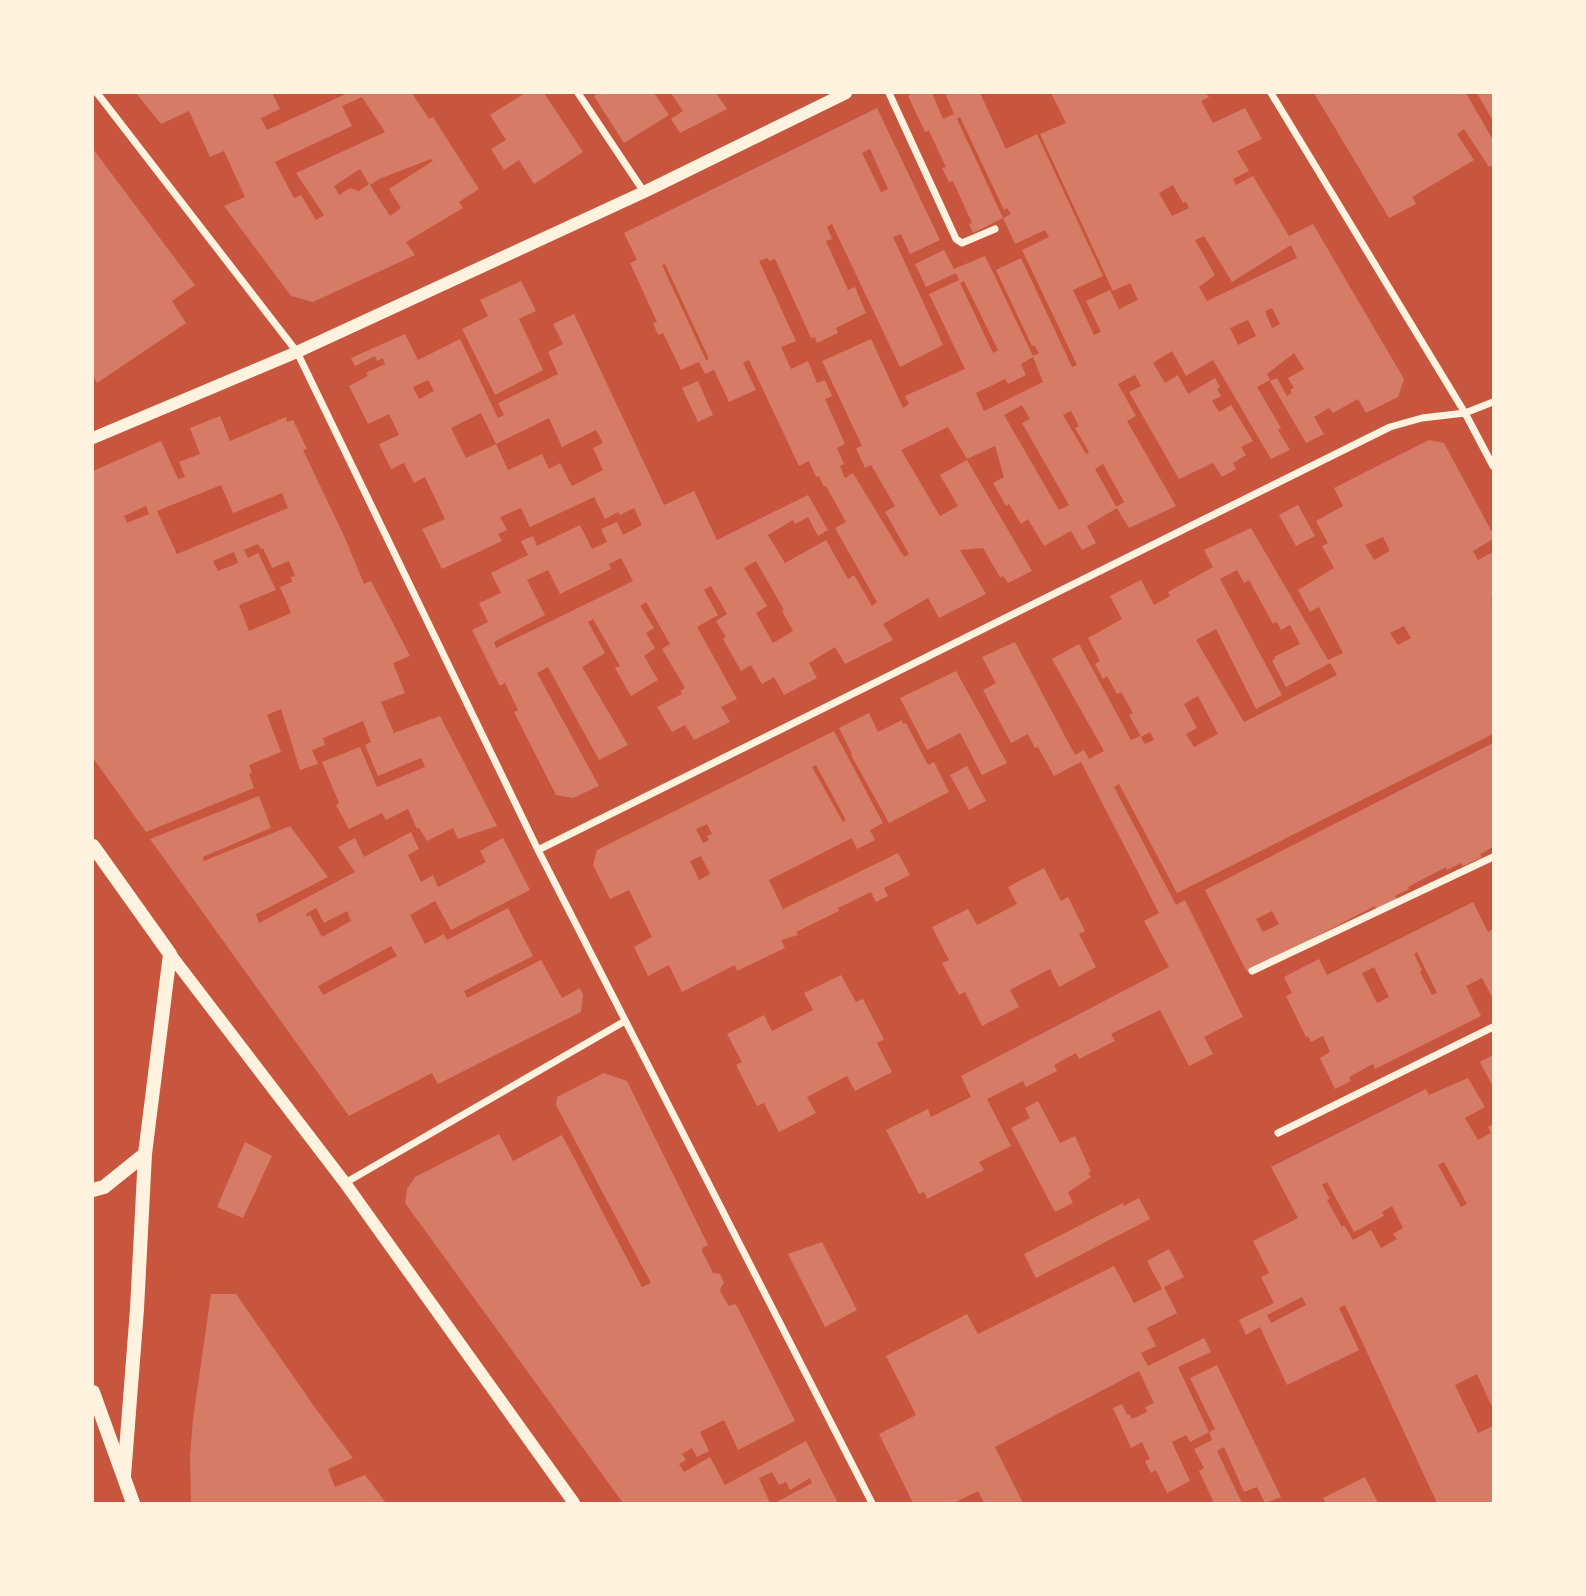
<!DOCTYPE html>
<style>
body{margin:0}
#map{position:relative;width:1586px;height:1596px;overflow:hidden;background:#c8553d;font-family:Roboto,sans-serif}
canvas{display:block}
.frame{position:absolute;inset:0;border:94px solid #fff3e0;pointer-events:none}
</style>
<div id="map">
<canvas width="1586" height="1596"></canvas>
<div class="frame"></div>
</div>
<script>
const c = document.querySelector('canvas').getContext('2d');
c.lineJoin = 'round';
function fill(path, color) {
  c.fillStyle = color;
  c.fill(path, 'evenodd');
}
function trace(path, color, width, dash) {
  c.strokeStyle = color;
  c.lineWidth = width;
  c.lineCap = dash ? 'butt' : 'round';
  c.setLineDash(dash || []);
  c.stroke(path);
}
const building = new Path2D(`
 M136,93H272L280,109L261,118L267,130L348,93H412L429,119L433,117L479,189L459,202L463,208L406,242L415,255L313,302L291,296L224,206L245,197L224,151L210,157L189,111L161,124ZM362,97L385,132L296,173L324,215L316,220L301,195L294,198L275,162L352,126L342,106ZM431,159L433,161L389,189L401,208L390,216L370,185L379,179ZM360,169L369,184L359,191L350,188L339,195L334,186Z
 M525,93H544L583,152L534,184L519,160L504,170L491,149L506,140L490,115Z
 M598,93H654L669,115L624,143L594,96Z
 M671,93H716L727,109L680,133L671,119L683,111Z
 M914,93H932L943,119L954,114L945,93H980L1006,149L1037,134L1103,276L1073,290L1094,335L1101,332L1086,301L1110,290L1119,309L1138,300L1130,283L1113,291L1040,134L1066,123L1051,93H1206L1209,97L1201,101L1213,123L1245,108L1262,139L1237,151L1249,171L1233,179L1236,185L1253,176L1289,236L1313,224L1404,379L1398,397L1366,413L1358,399L1333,413L1329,408L1314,417L1324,434L1306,443L1270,381L1277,378L1287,396L1292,393L1290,390L1294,388L1288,378L1304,369L1294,353L1267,374L1270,380L1257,387L1281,428L1278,430L1290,450L1271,459L1213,360L1186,376L1172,351L1153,363L1165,383L1178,375L1188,394L1215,378L1220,387L1217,389L1221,396L1212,401L1219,412L1231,405L1253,441L1241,447L1246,455L1233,463L1236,469L1222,477L1213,463L1179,479L1129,392L1141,386L1135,375L1118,384L1136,416L1127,421L1176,506L1129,528L1116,507L1124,502L1103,464L1095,469L1117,508L1087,526L1096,543L1082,550L1071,531L1044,546L1028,519L1021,524L1009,504L1006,506L993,483L1004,477L995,446L967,459L948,427L901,450L940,516L958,506L940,475L967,460L1032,571L1008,583L1003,576L1000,577L983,548L960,550L986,594L939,618L928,598L883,624L893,640L845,664L835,647L809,663L817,678L784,695L774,677L762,684L751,665L741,671L723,639L726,637L716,621L727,614L711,586L704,590L718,615L697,627L737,699L721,707L730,722L694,740L685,725L672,732L657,707L682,694L680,691L685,688L662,649L670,644L646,602L640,606L654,628L646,633L655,648L644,656L658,680L631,696L615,668L620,666L593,619L588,622L605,653L582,667L628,745L599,760L548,667L537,673L599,786L573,798L556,795L514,712L518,710L505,683L500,686L472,630L488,622L479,603L501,593L491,573L528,555L521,541L533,536L537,546L580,525L592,549L607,542L601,529L617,522L623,535L642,525L634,508L620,515L618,512L605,519L594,497L530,527L521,508L500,517L507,530L498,534L502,541L442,569L422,529L445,519L425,477L414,483L404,463L391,469L379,444L399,435L389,414L368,424L349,386L368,376L366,373L385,364L383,358L377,361L375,356L355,366L351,358L405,334L418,360L460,339L498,418L504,415L498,403L558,374L548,352L563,344L553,324L574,314L664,505L694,491L717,540L808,495L828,530L818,536L808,517L795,524L793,520L768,535L785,563L826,540L848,579L854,575L872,606L877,602L835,528L846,522L826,486L824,487L819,476L816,477L809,461L799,466L749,360L743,363L756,390L729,402L714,370L705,374L699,362L681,370L663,333L658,335L653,323L657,322L630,263L637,260L624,233L877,108L940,240L910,254L901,234L893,237L943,345L900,367L832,224L827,227L832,239L826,241L848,290L855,287L866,313L836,328L838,333L817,343L815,337L811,338L775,259L769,261L768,258L759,261L796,341L781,347L791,369L808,361L817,383L825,380L832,396L825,399L845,444L837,448L844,464L840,466L845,478L853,473L904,557L909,554L885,512L895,506L871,465L865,468L856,448L862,446L822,361L871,339L903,408L909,404L905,396L965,369L929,294L959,280L956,273L926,287L915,264L944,250L954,269L985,256L1033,356L1039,353L1034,345L1032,346L996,270L1021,258L1072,367L1077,365L1022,250L1049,237L1045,230L1015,244L1003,218L1011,214L1007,208L1004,210L960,117L957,119L1003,218L973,233L969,224L972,223L953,181L949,182L942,168L946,167L929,131L925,132L908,96ZM870,149L888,189L881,192L862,153ZM1173,185L1183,203L1186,202L1189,208L1172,216L1159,193ZM1204,236L1232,282L1291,245L1297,258L1207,301L1199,287L1215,275L1195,240ZM665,264L709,359L706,360L662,265ZM964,281L998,350L993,353L960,283ZM1272,308L1280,324L1272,328L1265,311ZM1248,320L1256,336L1238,345L1230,328ZM1033,357L1043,382L984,411L976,393L1005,379L1008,384L1026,375L1021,364ZM428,380L434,391L419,399L413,387ZM1022,405L1030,419L1022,423L1069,505L1059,510L1004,415ZM1071,411L1079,426L1075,428L1089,452L1086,454L1063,415ZM481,413L496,444L549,418L562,447L596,430L603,443L593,448L603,470L572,486L560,463L549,469L542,454L508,470L496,444L466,458L451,428ZM621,558L633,581L496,648L494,642L545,615L527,580L548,570L560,594L611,569L609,564ZM756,561L784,610L782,611L793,631L773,643L756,613L767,606L744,568Z
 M1314,93H1351L1352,95L1355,93H1466L1493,140V165L1489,167L1464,129L1457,134L1474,160L1412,197L1416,204L1389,218Z
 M1477,93H1493V121Z
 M93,149L195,285L172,301L186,323L97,383L93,376Z
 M521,281L536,311L519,319L543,370L495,395L462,329L488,316L480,300Z
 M698,381L713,415L698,422L682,388Z
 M220,416L230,441L286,417L287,422L293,420L307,449L303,450L345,538L364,584L371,581L410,656L393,663L405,693L381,702L394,733L440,716L497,826L458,839L453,828L427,841L419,828L417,829L408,809L386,820L382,813L349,829L336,805L339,803L322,762L360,747L377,787L425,767L421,758L378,776L365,745L371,742L363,721L323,738L325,745L312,750L318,764L300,770L281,709L267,715L281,752L249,765L252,773L249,774L254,788L146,832L93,758V471L161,441L178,479L185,477L179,462L200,454L190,428ZM221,485L233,513L282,493L288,508L177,554L157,511ZM146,506L149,514L127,523L124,516ZM258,544L261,549L263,548L272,568L289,561L295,576L291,577L292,582L280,587L291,613L249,631L239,605L276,590L258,553L248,558L244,550ZM234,552L238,563L218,571L213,561Z
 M1429,440L1444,443L1493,534V539L1473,551L1478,560L1493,552V597L1491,599L1493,604V734L1177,893L1119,784L1114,787L1176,905L1185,900L1243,1017L1204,1037L1213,1054L1189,1066L1160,1010L1111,1034L1115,1041L1079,1059L1076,1053L1054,1065L1057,1071L1026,1087L1023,1081L987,1099L1011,1146L979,1162L984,1170L927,1199L924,1192L919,1194L886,1130L928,1109L931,1117L971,1097L961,1076L1169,967L1144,921L1159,913L1081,762L1054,776L1038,747L1035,748L1028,734L1011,743L983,690L996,683L982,657L1015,642L1075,755L1084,750L1089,759L1104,751L1052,659L1079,644L1131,740L1140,736L1145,744L1154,740L1150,732L1141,737L1129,715L1133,713L1121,692L1117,694L1107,676L1103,679L1095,664L1100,661L1088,638L1122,619L1110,596L1141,580L1154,605L1170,596L1168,592L1213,567L1204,550L1251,528L1328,660L1343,653L1319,607L1310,612L1298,590L1334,568L1322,546L1328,543L1316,521L1343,506L1334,488ZM1383,537L1390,551L1374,560L1365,545ZM1237,570L1244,583L1249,580L1273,624L1277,622L1281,630L1290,625L1300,644L1274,657L1275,659L1272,661L1286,687L1330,663L1337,675L1244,722L1196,640L1216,629L1256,709L1282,695L1220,579ZM1404,626L1411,638L1398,645L1390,633ZM1198,696L1218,734L1194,747L1186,734L1197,728L1184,704Z
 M1298,505L1315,536L1296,546L1279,515Z
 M956,671L1007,763L982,775L960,733L927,750L900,698Z
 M869,713L878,732L902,720L903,724L906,723L928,765L934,762L949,792L889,823L851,755L852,754L839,728Z
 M834,731L883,823L870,830L875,840L857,849L852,838L769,880L783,909L898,853L910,875L884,888L888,896L876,902L871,892L838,908L839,911L796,932L798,935L781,940L785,948L737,971L735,965L682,992L669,965L648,976L634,947L652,937L629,890L610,899L593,865L597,850ZM816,765L846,820L843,822L812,767ZM707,824L712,834L707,836L709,840L703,843L696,829ZM701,856L710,874L699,880L690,861Z
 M1493,743V847L1480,854L1482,857L1463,866L1461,863L1447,870L1446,867L1408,887L1409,889L1395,896L1397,899L1377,910L1375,906L1309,940L1310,943L1292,952L1290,949L1247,972L1205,890ZM1272,911L1279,924L1263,932L1256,919Z
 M967,766L986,801L969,810L950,775Z
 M259,796L271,828L203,857L204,861L290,826L328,877L256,914L259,923L355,872L338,847L355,838L364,857L411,832L419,849L408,855L421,882L433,875L438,887L486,862L480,851L503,838L530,890L451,930L435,901L410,915L425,944L444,934L447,940L508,908L533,956L464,991L467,998L541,960L562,998L580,988L583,995L581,1012L438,1084L432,1073L349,1116L150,839ZM316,908L324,923L347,911L351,921L322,937L310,915L307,917L306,914ZM391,946L397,956L323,995L318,986Z
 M1044,868L1061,901L1068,897L1085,931L1079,934L1096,967L1059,987L1050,969L1010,990L1019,1007L982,1026L965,992L959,995L942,963L949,960L932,927L968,909L977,925L1017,904L1008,887Z
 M1473,902L1488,932L1493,929V999L1482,978L1466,986L1481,1016L1375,1069L1373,1064L1349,1077L1351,1081L1335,1089L1320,1058L1330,1052L1323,1036L1311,1042L1308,1036L1306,1037L1286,996L1292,993L1284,977L1319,959L1327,975ZM1417,952L1437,993L1432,995L1420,972L1422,970L1414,954ZM1374,967L1389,997L1377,1003L1362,973Z
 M841,975L856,1002L863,999L884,1039L877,1043L892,1072L855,1091L847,1076L807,1097L816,1113L779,1132L764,1103L757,1106L736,1065L742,1062L727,1034L764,1015L772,1031L813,1010L804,993Z
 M1493,1055V1087L1480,1062Z
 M604,1073L627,1081L708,1245L702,1248V1251L713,1273L720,1274L724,1283L720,1289L721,1293L729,1306L735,1304L738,1308L795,1421L738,1450L724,1420L700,1432L709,1451L697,1457L692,1448L682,1454L686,1460L679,1464L684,1472L710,1457L725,1485L806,1441L838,1503H775L812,1483L810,1478L790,1490L786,1482L779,1485L772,1472L759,1478L770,1503H623L405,1203L407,1189L415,1177L499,1134L513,1161L562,1135L642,1287L651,1283L556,1105L557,1097Z
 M1468,1078L1485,1107L1465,1118L1478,1140L1491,1133L1488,1127L1493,1124V1409L1477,1374L1455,1385L1478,1433L1493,1426V1503H1437L1345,1305L1339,1308L1359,1350L1287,1385L1260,1327L1246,1335L1239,1320L1274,1303L1261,1277L1269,1273L1253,1241L1298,1218L1271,1167L1426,1089L1429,1095ZM1444,1162L1467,1204L1461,1207L1438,1165ZM1327,1182L1354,1232L1384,1216L1382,1212L1392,1206L1403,1228L1393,1234L1397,1239L1381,1248L1371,1230L1353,1240L1344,1225L1342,1227L1327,1200L1330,1199L1322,1185ZM1302,1297L1306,1305L1271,1323L1267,1315Z
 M1038,1101L1060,1143L1075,1136L1091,1172L1088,1173L1091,1177L1068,1192L1073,1203L1055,1212L1011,1128L1030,1118L1025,1108Z
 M245,1142L272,1156L243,1218L217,1207Z
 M1139,1198L1150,1219L1036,1278L1024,1254L1123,1203L1124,1206Z
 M822,1242L857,1310L825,1327L788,1254Z
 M1169,1249L1184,1277L1164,1287L1177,1313L1147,1328L1156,1346L1141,1353L1148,1366L1204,1338L1211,1352L1178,1367L1209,1432L1215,1429L1190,1378L1217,1365L1281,1497L1265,1503L1257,1487L1244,1492L1224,1447L1217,1451L1242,1503H1214L1199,1471L1204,1468L1194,1449L1212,1440L1209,1432L1190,1442L1186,1435L1172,1442L1190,1481L1167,1493L1156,1470L1151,1473L1145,1461L1150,1459L1142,1442L1131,1448L1113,1408L1122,1404L1127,1415L1129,1414L1132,1419L1147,1412L1145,1407L1154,1403L1139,1371L995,1447L1023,1503H984L978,1491L954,1503H913L879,1434L916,1415L886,1356L967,1314L978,1334L1114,1266L1134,1303L1162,1289L1147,1261Z
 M211,1294H236L316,1409L353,1458L328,1469L335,1487L365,1475L386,1503H191L190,1456L193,1419Z
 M1365,1477L1378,1503H1326L1323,1498Z`);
const minor = new Path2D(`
 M97,93L297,352L538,850L872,1503
 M578,93L644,192
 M889,93L956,239L962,243L995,229
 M1271,93L1465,413L1493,466
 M538,850L1390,427L1422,418L1465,413L1493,402
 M1252,971L1493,857
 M1278,1133L1493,1027
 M345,1183L625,1021`);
const tertiary = new Path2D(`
 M93,438L297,352L644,192L846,93
 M170,954L345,1183L574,1503`);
const secondary = new Path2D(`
 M93,846L170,954L145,1154L137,1309L124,1476
 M93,1190L104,1187L145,1154
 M93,1392L133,1503`);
fill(building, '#d67c66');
trace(minor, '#fff3e0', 7);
trace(tertiary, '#fff3e0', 12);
trace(secondary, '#fff3e0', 14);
</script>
